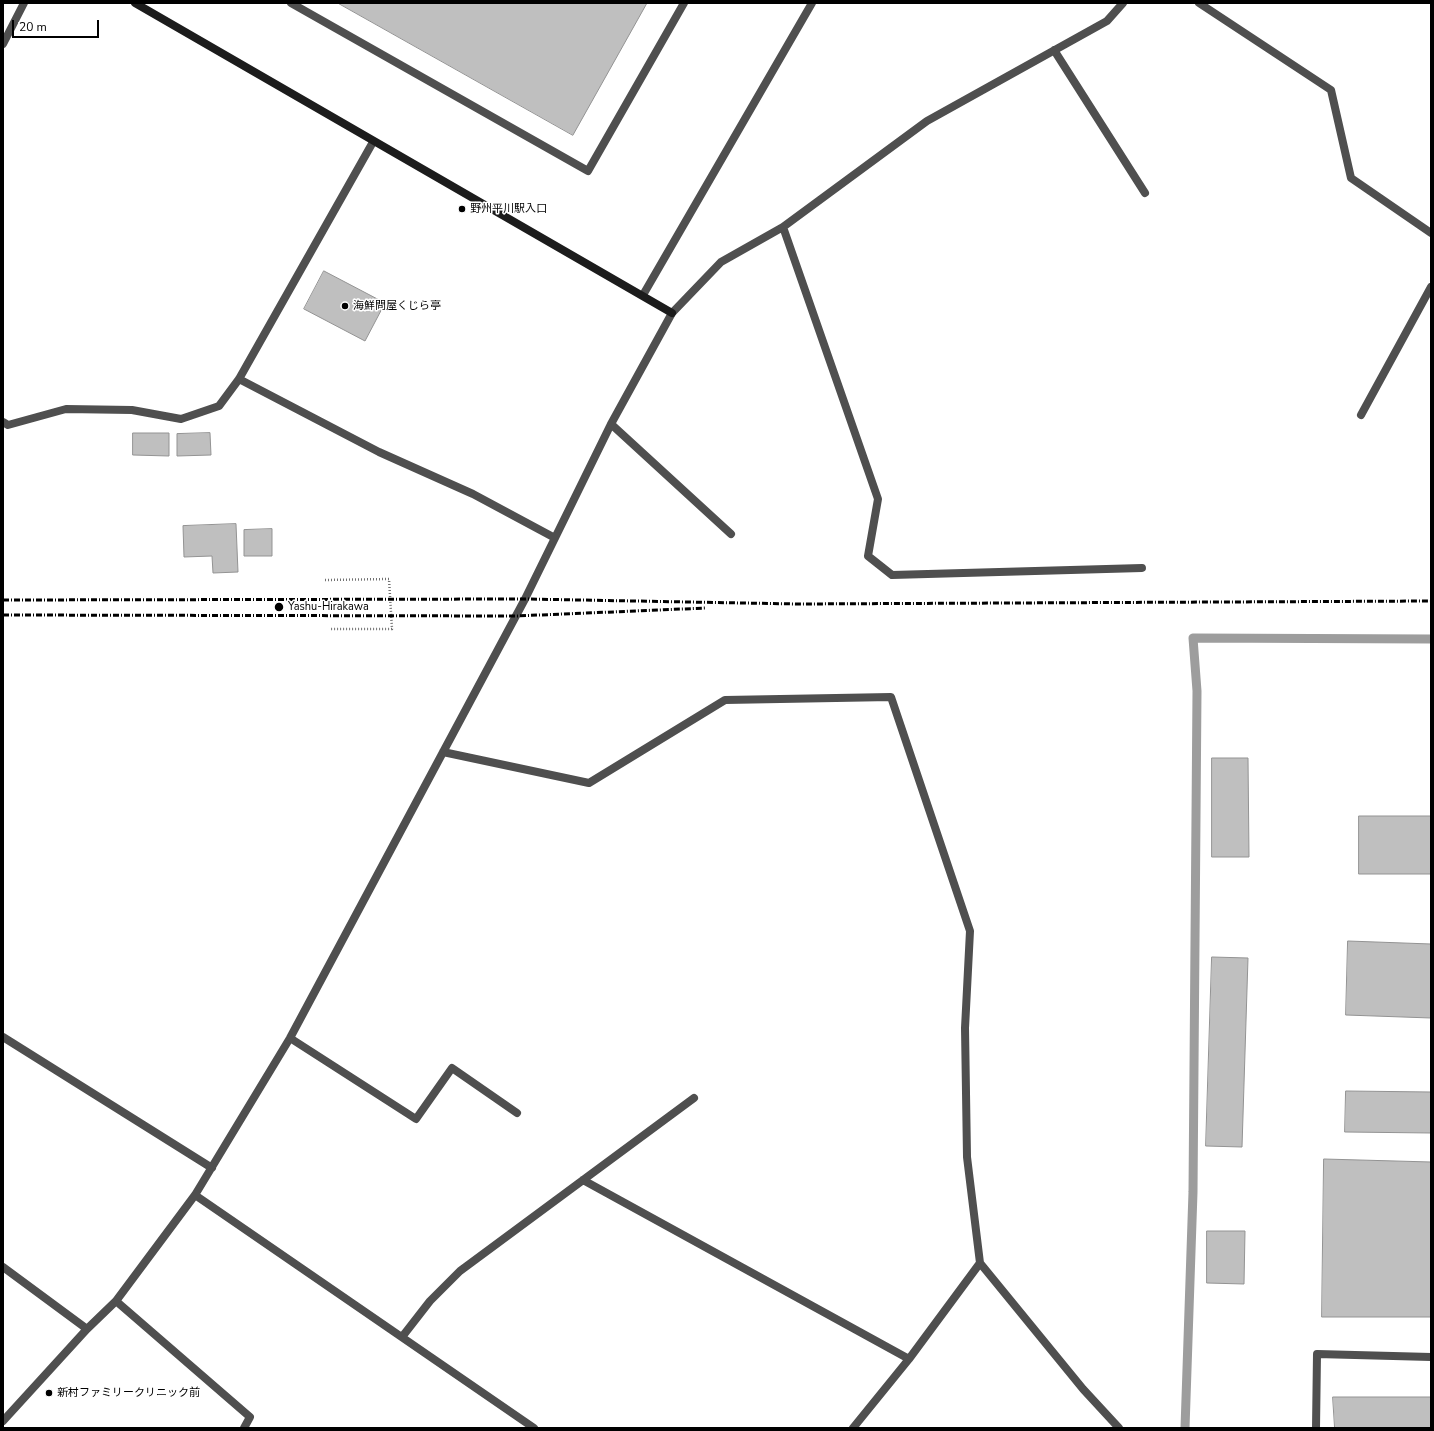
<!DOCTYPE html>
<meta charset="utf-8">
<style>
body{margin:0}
#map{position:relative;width:1434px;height:1431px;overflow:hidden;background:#fff;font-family:"Nunito Sans",sans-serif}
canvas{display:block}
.frame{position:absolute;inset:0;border:4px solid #000;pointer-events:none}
.scale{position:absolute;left:12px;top:20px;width:87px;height:18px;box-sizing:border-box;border:2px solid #000;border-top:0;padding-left:5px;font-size:12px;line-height:14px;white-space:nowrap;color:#000;-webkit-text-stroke:3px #fff;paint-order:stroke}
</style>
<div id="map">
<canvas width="1434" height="1431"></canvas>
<div class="frame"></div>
<div class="scale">20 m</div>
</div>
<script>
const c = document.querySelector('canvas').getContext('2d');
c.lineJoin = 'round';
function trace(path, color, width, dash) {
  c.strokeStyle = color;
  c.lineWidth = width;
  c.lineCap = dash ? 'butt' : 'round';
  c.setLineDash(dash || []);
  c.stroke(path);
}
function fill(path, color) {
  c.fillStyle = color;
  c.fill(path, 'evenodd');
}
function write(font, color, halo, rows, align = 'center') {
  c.font = font + ' "Nunito Sans","Noto Sans JP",sans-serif';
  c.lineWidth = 3;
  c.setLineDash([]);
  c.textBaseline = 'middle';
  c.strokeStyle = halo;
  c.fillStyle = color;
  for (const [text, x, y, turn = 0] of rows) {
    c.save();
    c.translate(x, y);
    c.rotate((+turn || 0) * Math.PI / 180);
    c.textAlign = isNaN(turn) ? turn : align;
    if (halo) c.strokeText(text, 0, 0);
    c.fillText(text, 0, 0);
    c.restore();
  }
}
const stream = new Path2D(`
 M1185,1428L1193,1192L1197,691L1193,638L1431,639`);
const building = new Path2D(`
 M338,3H647L573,135Z
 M324,271L385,303L365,341L304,309Z
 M133,433H169V456L133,455Z
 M210,433L211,455L177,456V434Z
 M236,524L238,572L213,573L212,556L184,557L183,526Z
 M272,529V556H244V530Z
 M1212,758H1248L1249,857H1212Z
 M1359,816H1431V874H1359Z
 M1348,941L1431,944V1018L1346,1015Z
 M1212,957L1248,958L1242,1147L1206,1146Z
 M1346,1091L1431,1092V1133L1345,1132Z
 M1324,1159L1431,1162V1317H1322Z
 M1207,1231H1245L1244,1284L1207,1283Z
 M1333,1397H1431V1428H1335Z`);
const path = new Path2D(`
 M325,580L389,579L392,629H330`);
const lane = new Path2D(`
 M291,3L588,171L684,3
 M1316,1428L1317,1354L1431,1357`);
const street = new Path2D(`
 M1199,3L1331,90L1351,178L1431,233
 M3,44L24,3
 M1054,50L1145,193
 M783,227L878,499L868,556L892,575L1142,568
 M643,295L812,3
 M239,379L379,452L473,494L555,538
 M1361,415L1431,287
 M3,422L8,425L66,409L132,410L181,419L219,406L239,379L373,142
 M611,424L731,534
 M443,752L589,783L725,700L891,697L970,931L965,1028L967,1157L980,1263L1083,1389L1119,1428
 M3,1037L212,1168
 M290,1038L416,1119L452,1068L517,1113
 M583,1180L909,1359
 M195,1195L534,1428
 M3,1267L87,1329
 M116,1301L250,1417L244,1428
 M402,1337L430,1301L460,1271L694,1098
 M3,1421L87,1329L116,1301L195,1195L290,1038L525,599L611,424L672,313L721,262L783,227L927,121L1107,21L1123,3
 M853,1428L909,1359L980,1263`);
const secondary = new Path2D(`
 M135,3L672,313`);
const rail = new Path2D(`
 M3,600L525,599L798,604L1431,601
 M3,615L516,616L706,608`);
const markers = [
 [462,209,4,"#000"],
 [345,306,4,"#000"],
 [279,607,5,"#000"],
 [49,1393,4,"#000"]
];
const poiNames = [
 ["野州平川駅入口",470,209],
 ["海鮮問屋くじら亭",353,306],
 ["Yashu-Hirakawa",288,607],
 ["新村ファミリークリニック前",57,1393]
];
trace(stream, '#9d9d9d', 9);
fill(building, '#bfbfbf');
trace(building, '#939393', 1);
trace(path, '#717171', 2.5, [1, 2]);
trace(lane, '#4f4f4f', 8);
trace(street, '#4f4f4f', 8);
trace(secondary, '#1c1c1c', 8);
trace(rail, '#000', 3, [6, 2, 1, 2]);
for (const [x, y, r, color] of markers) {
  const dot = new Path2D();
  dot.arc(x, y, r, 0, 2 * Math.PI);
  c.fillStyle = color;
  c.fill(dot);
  trace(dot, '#fff', 1.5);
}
write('11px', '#000', '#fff', poiNames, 'left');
</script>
